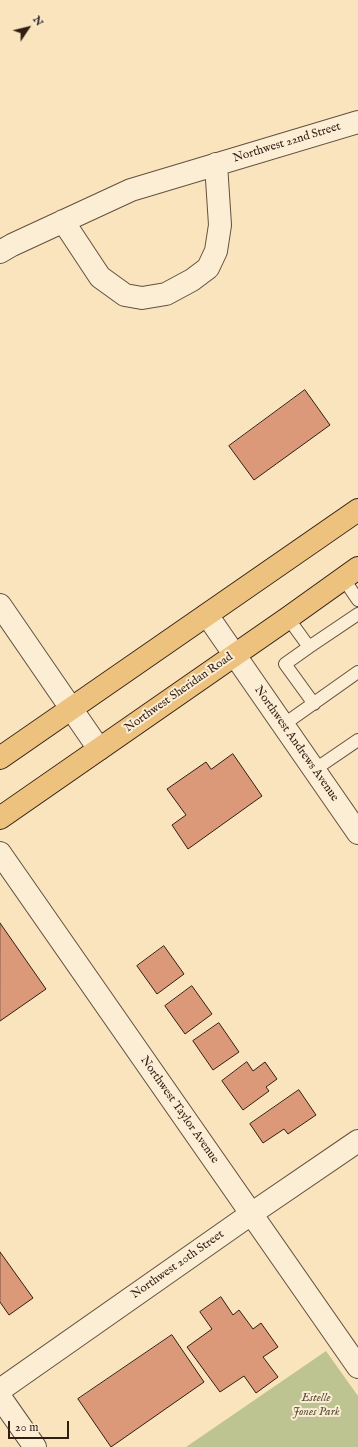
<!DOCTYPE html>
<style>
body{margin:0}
#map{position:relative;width:358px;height:1447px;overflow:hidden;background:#fae4be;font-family:"IM FELL English",serif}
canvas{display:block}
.north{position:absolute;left:8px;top:8px;width:40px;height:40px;-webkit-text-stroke:3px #fcedd5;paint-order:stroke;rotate:55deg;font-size:11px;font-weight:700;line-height:16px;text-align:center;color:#311e13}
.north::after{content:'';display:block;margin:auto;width:14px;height:18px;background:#311e13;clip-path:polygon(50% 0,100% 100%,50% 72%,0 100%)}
.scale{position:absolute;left:8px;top:1421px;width:61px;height:18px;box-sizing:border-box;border:2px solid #311e13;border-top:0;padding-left:5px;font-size:12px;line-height:14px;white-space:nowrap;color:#311e13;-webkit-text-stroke:3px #fcedd5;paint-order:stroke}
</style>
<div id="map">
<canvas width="358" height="1447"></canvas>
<div class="north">N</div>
<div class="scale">20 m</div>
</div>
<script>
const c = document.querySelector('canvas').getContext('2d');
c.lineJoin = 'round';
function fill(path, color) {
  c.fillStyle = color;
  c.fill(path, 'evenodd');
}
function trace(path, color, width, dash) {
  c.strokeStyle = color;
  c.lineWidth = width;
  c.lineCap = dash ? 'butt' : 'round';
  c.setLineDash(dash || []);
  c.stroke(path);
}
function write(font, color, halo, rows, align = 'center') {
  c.font = font + ' "IM FELL English",serif';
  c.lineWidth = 4;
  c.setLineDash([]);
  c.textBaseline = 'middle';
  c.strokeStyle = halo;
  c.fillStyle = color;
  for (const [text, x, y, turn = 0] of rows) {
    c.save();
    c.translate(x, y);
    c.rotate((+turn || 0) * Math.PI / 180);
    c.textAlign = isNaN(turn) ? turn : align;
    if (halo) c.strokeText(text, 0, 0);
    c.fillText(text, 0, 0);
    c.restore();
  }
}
const green = new Path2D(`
 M326,1351L358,1396V1447H186Z`);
const building = new Path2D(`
 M305,390L330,425L254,480L229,446Z
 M233,754L262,796L188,849L172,825L186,815L167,789L206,762L211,769Z
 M0,923L46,989L0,1021Z
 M164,946L184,974L157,994L137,966Z
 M192,986L212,1014L185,1034L165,1006Z
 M219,1023L239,1052L213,1070L193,1041Z
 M247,1062L253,1071L265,1062L277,1079L266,1087L269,1091L243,1110L222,1081Z
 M299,1090L316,1115L288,1134L284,1129L263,1143L250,1124Z
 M0,1252L33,1298L9,1315L0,1302Z
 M221,1297L233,1315L239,1310L253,1329L261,1323L278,1347L263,1357L278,1377L256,1393L244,1376L220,1392L187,1347L212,1329L200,1312Z
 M172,1335L204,1382L111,1447L78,1399Z`);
const lane = new Path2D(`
 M343,578L358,600
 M288,618L309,647L358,614
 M309,647L285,664L314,704
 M283,725L358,672
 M314,770L358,740`);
const street = new Path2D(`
 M63,221L100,277L125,295L142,298L166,294L192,280L208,268L216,251L220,225L216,164
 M0,252L12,245L131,190L358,122
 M0,605L99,749
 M207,615L358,833
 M0,853L358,1367
 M0,1390L251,1214L358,1141
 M0,1397L35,1447`);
const primary = new Path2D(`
 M0,758L358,510
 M0,818L288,618L358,568`);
const streetNames = [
 ["Northwest 22nd Street",287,143,-17],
 ["Northwest Sheridan Road",179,693,-35],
 ["Northwest Andrews Avenue",296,744,55],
 ["Northwest Taylor Avenue",179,1110,55],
 ["Northwest 20th Street",178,1265,-35]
];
const parkNames = [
 ["Estelle",316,1399],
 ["Jones Park",316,1413]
];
fill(green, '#bec491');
fill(building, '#dc997a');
trace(building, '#311e13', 1);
trace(lane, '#63503e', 14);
trace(street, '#63503e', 24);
trace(primary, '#311e13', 24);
trace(lane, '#fcedd5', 12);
trace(street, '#fcedd5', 22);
trace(primary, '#edc27f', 22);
write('12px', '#311e13', '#fcedd5', streetNames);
write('italic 12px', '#5b5039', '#fcedd5', parkNames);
</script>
